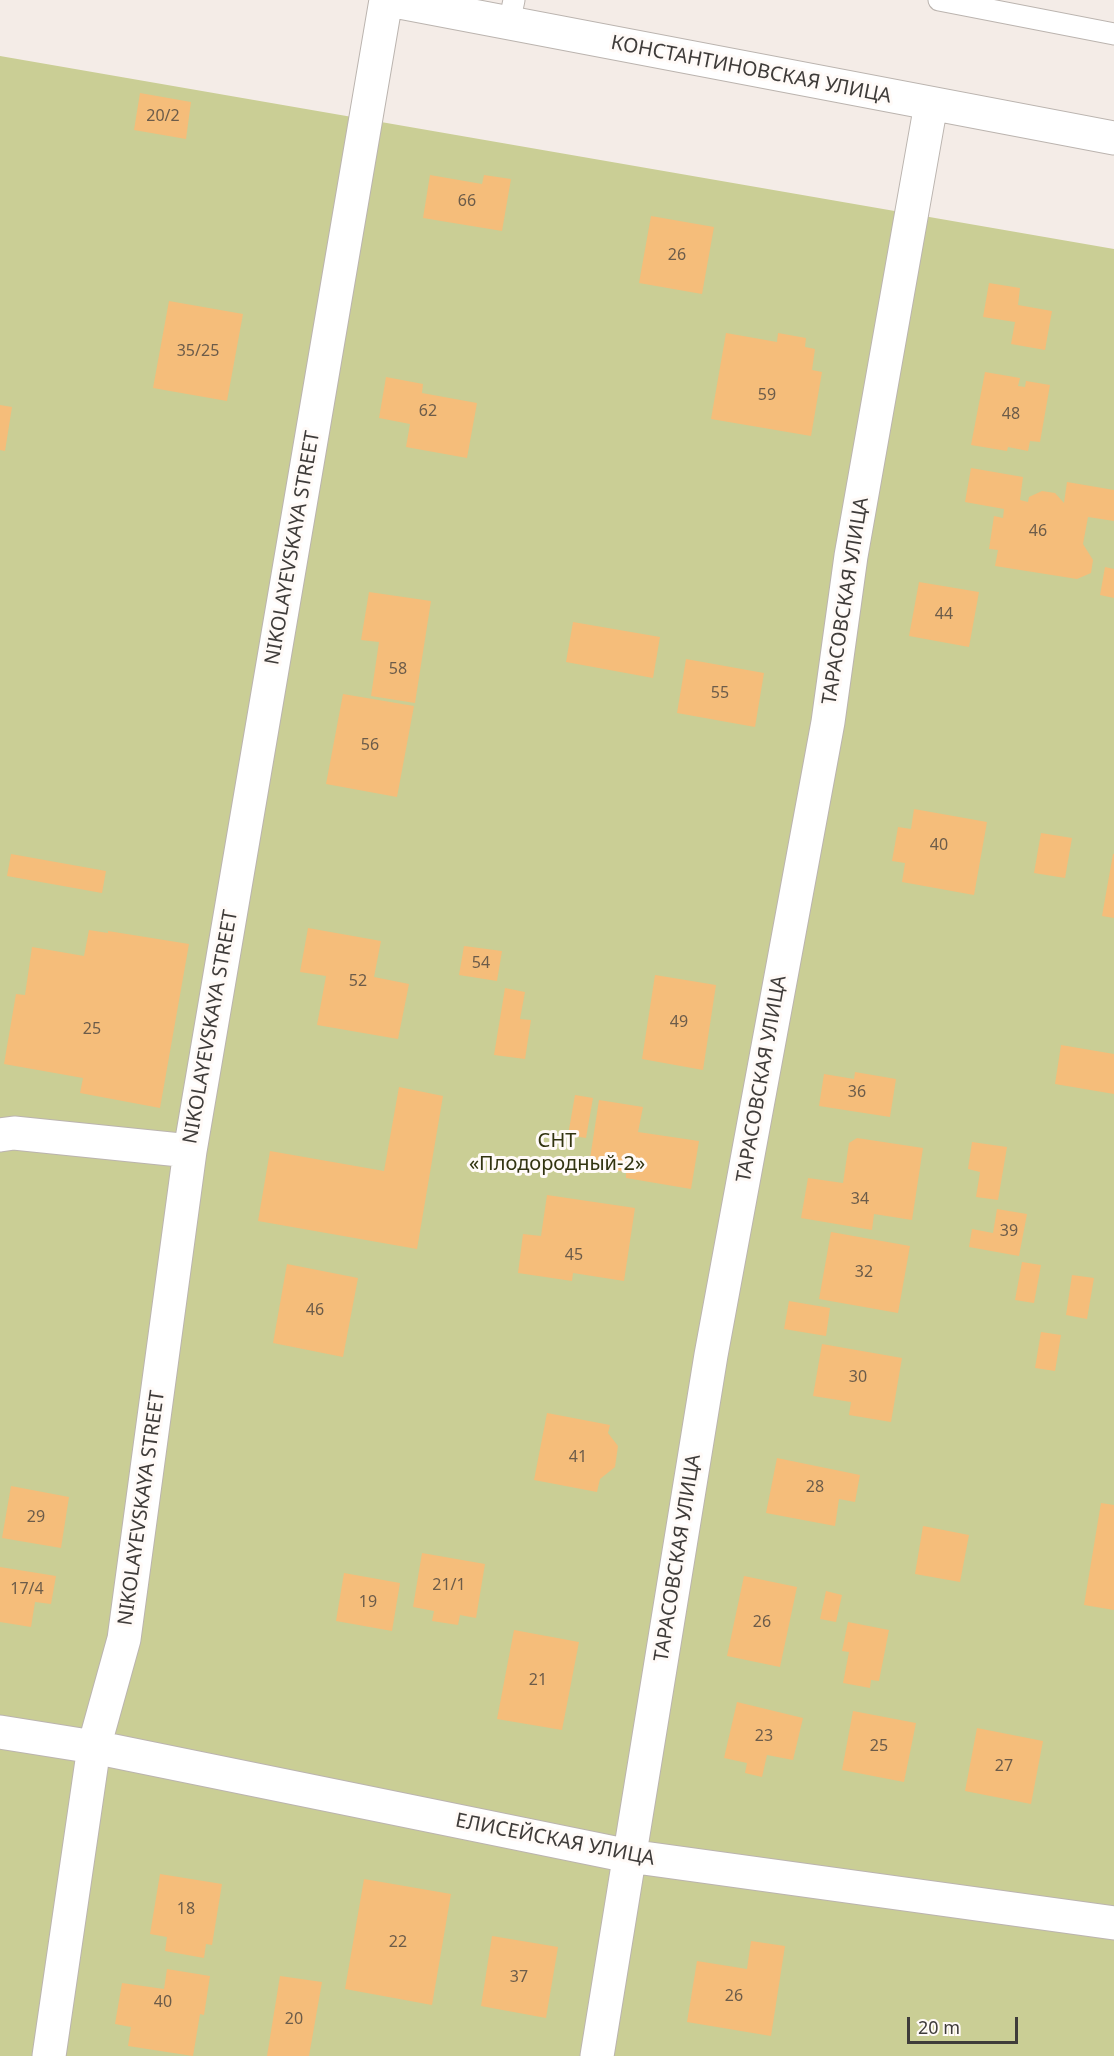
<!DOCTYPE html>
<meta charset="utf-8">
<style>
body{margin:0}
#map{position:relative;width:1114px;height:2056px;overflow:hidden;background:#f4ece7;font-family:"Noto Sans",sans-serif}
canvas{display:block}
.scale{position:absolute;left:907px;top:2017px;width:111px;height:27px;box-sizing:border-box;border:3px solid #3f3c3a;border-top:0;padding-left:8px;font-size:18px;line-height:21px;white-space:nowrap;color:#3f3c3a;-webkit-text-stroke:4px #fffaf7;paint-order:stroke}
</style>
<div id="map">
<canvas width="1114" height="2056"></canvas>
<div class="scale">20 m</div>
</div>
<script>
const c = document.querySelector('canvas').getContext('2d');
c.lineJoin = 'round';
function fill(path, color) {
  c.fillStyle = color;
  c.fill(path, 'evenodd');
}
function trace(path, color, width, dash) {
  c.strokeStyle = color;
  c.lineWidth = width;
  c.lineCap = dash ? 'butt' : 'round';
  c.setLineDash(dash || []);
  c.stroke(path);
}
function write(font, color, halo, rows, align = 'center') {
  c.font = font + ' "Noto Sans",sans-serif';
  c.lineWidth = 6;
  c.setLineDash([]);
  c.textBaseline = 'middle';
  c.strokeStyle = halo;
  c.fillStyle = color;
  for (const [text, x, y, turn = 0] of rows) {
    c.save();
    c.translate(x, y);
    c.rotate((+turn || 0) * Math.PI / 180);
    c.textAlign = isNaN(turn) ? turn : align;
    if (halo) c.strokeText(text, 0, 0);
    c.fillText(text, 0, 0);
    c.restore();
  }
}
const green = new Path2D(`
 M0,56L1114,249V2056H0Z`);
const building = new Path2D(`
 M140,93L191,102L186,139L134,130Z
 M430,175L482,184L484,175L511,179L502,231L423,218Z
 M651,216L714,227L702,294L639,283Z
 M989,283L1020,288L1018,305L1052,311L1045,350L1011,344L1015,322L983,317Z
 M169,301L243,314L227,401L153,388Z
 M726,333L777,342L778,333L806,338L805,347L815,349L812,370L822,372L811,436L711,419Z
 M985,372L1020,378L1018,386L1025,387L1026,381L1050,385L1040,442L1030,441L1028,451L1008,447L1007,451L971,445Z
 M386,377L423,384L422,393L477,403L467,458L406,447L410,424L379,418Z
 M0,405L12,407L5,451L0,450Z
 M971,468L1023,477L1020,500L1028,502L1029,497L1042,491L1055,493L1064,503L1067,482L1114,490V521L1088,517L1083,544L1093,560L1091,573L1077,579L995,566L998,550L989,549L994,516L1003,518L1004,509L965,502Z
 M1105,567L1114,569V598L1100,595Z
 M919,582L979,592L969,647L909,636Z
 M369,592L431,601L415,703L371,696L379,642L361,640Z
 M573,622L660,637L653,678L566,662Z
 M686,659L764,673L755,727L677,713Z
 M343,694L414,706L397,797L326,784Z
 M914,809L987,822L974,895L902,882L905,863L892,861L898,827L911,829Z
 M1041,833L1072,838L1065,878L1034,873Z
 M11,854L106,871L102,893L7,876Z
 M1113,854H1114V918L1102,916Z
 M308,928L381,941L374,977L409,984L398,1039L317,1025L326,976L300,972Z
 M89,930L108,933V931L189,944L160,1108L80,1093L83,1078L4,1064L16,994L25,995L32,947L84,956Z
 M464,946L502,951L497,981L459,975Z
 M655,975L716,985L703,1070L642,1059Z
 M505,988L525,992L520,1019L531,1020L525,1059L494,1055Z
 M1061,1045L1114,1054V1094L1055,1084Z
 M855,1072L896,1079L890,1117L819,1106L824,1074L854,1079Z
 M399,1087L443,1096L417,1249L258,1221L270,1151L384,1171Z
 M575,1095L593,1098L586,1138L568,1135Z
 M599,1100L643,1107L638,1132L699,1141L691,1189L626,1178V1172L589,1165Z
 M857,1138L923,1148L912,1220L874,1214L872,1230L801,1218L808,1178L843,1183L849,1143Z
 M972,1142L1007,1147L998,1200L976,1197L980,1172L968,1169Z
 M547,1195L635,1208L624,1281L573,1273L572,1281L518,1273L523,1234L541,1236Z
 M997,1209L1027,1214L1019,1256L969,1247L972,1229L993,1233Z
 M831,1232L910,1246L898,1313L819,1299Z
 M1022,1262L1041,1265L1034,1303L1015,1300Z
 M287,1264L358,1278L343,1357L273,1343Z
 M1072,1275L1094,1278L1087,1319L1066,1315Z
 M789,1301L830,1308L826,1336L784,1329Z
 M1041,1332L1061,1335L1055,1371L1035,1368Z
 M822,1344L902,1358L891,1422L849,1415L851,1402L813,1396Z
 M547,1413L610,1425L608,1433L618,1446L615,1467L600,1479L597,1492L534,1480Z
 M777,1458L860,1475L855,1502L839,1499L835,1526L766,1513Z
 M11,1486L69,1497L61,1548L2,1538Z
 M1101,1503L1114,1505V1610L1084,1605Z
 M923,1526L969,1535L960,1582L915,1574Z
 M422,1553L485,1564L476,1618L460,1615L458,1625L432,1621L434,1611L413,1607Z
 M0,1567L56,1576L51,1604L35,1602L31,1627L0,1622Z
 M344,1573L400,1583L392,1631L336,1621Z
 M744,1576L797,1587L780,1667L727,1656Z
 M826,1591L842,1595L836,1622L820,1619Z
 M848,1622L889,1630L879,1681L871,1680L870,1688L843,1683L849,1652L842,1651Z
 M514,1630L579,1642L562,1730L497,1719Z
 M737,1702L803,1718L793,1760L767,1755L762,1777L745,1773L747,1763L724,1758Z
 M853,1711L916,1723L904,1782L842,1770Z
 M977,1728L1043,1741L1031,1804L965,1791Z
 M160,1874L222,1884L212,1945L206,1944L204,1958L165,1951L167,1937L150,1934Z
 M364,1879L451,1894L432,2005L345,1989Z
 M492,1936L558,1947L546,2018L481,2006Z
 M751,1941L785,1946L771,2036L687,2022L697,1961L747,1969Z
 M167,1969L210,1976L204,2015L200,2014L193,2056L128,2046L131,2027L115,2024L122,1983L164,1989Z
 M280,1976L322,1982L309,2056H267Z`);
const lane = new Path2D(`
 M939,0L1114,34
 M509,24L514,0`);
const street = new Path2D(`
 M389,0L1114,138
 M0,1135L14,1133L190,1151
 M0,1732L94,1747L629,1856L1114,1923
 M49,2056L94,1747L124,1639L190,1151L386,0
 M597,2056L711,1355L828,722L851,556L931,104`);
const numberNames = [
 ["20/2",163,116],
 ["66",467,201],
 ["26",677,255],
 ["35/25",198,351],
 ["59",767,395],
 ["62",428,411],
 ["48",1011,414],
 ["46",1038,531],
 ["44",944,614],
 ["58",398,669],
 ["55",720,693],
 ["56",370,745],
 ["40",939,845],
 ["54",481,963],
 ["52",358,981],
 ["49",679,1022],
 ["25",92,1029],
 ["36",857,1092],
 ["34",860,1199],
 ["39",1009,1231],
 ["45",574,1255],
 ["32",864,1272],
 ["46",315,1310],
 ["30",858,1377],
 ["41",578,1457],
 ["28",815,1487],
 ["29",36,1517],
 ["21/1",449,1585],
 ["17/4",27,1589],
 ["19",368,1602],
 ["26",762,1622],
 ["21",538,1680],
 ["23",764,1736],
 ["25",879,1746],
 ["27",1004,1766],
 ["18",186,1909],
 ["22",398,1942],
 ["37",519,1977],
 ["26",734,1996],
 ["40",163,2002],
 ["20",294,2019]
];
const streetNames = [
 ["КОНСТАНТИНОВСКАЯ УЛИЦА",751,70,11],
 ["NIKOLAYEVSKAYA STREET",293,548,-80],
 ["ТАРАСОВСКАЯ УЛИЦА",846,601,-81],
 ["NIKOLAYEVSKAYA STREET",211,1027,-80],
 ["ТАРАСОВСКАЯ УЛИЦА",762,1079,-80],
 ["NIKOLAYEVSKAYA STREET",142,1508,-82],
 ["ТАРАСОВСКАЯ УЛИЦА",678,1558,-81],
 ["ЕЛИСЕЙСКАЯ УЛИЦА",555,1840,11]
];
const parkNames = [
 ["СНТ",557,1141],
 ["«Плодородный-2»",557,1164]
];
fill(green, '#cace95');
fill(building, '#f5bd7a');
trace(lane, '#bbb4af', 23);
trace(street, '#bbb4af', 35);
trace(lane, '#fff', 21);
trace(street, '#fff', 33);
write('16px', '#6c5c4a', null, numberNames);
write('20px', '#3f3c3a', '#fffaf7', streetNames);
write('20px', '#323410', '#fffaf7', parkNames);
</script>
